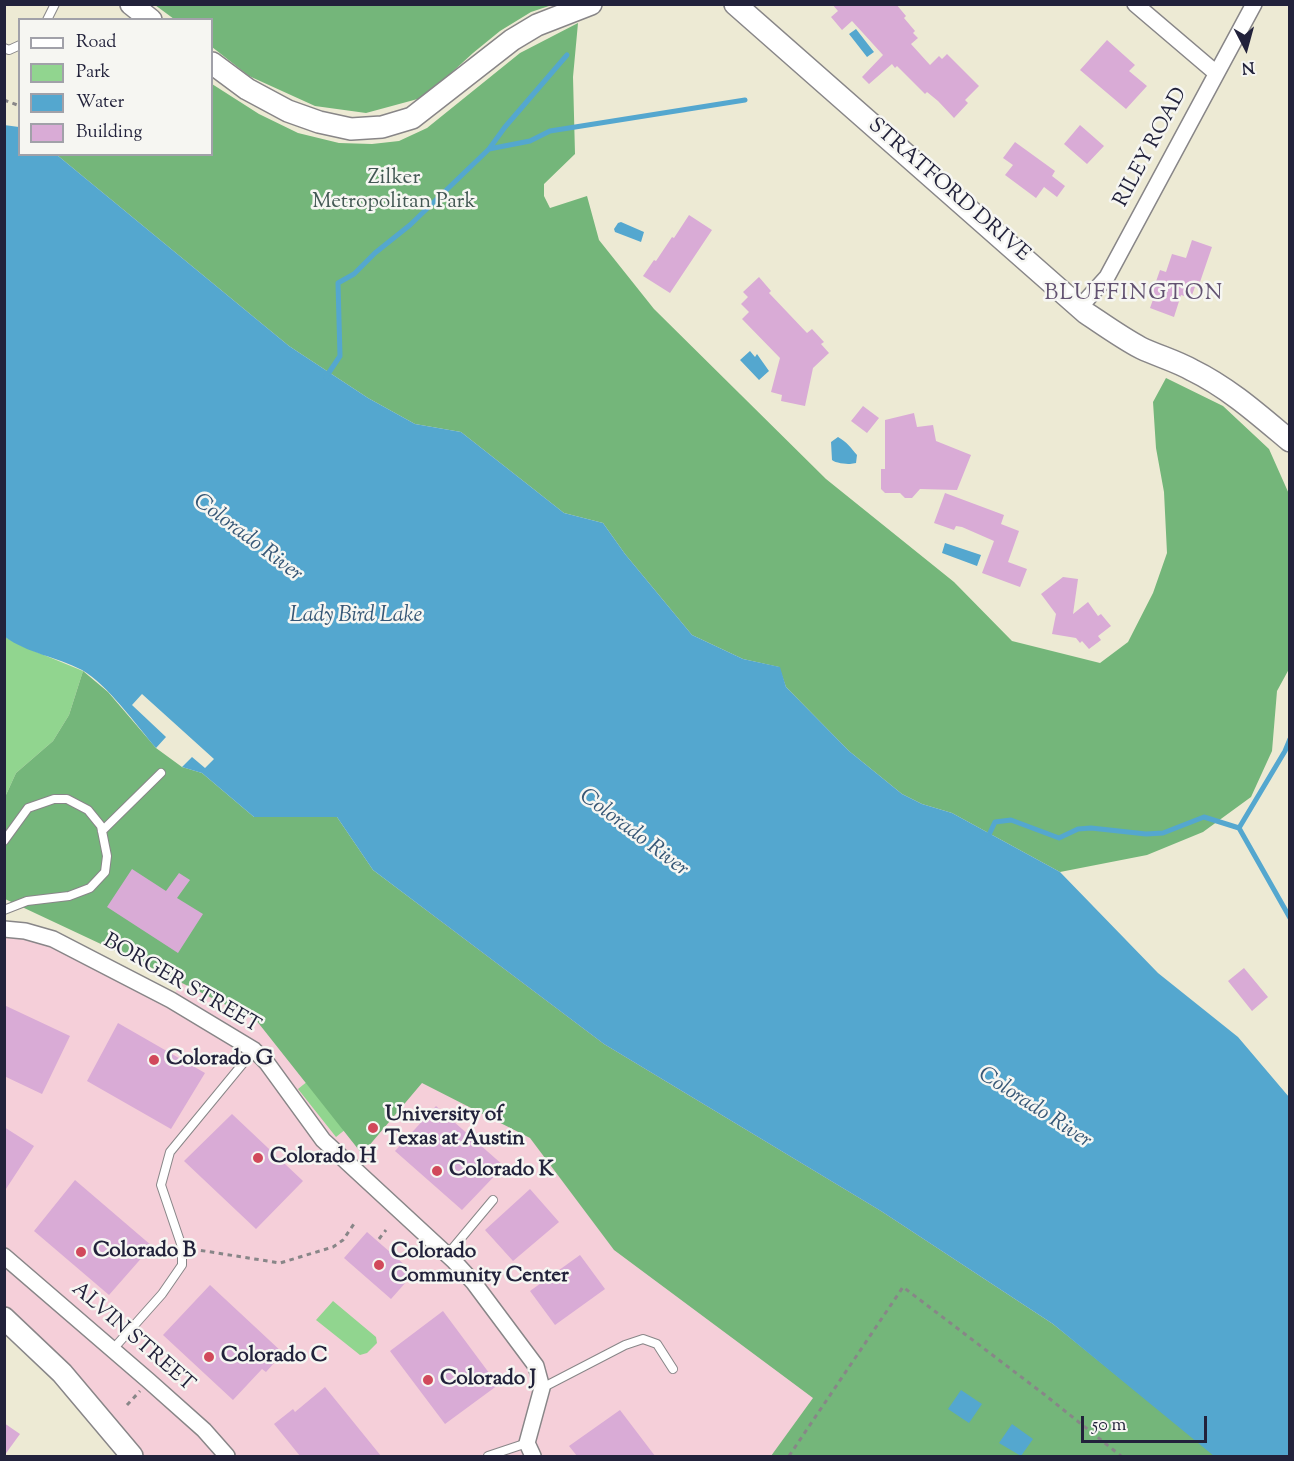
<!DOCTYPE html>
<style>
body{margin:0}
#map{position:relative;width:1294px;height:1461px;overflow:hidden;background:#edead4;font-family:"Sorts Mill Goudy",serif}
canvas{display:block}
.frame{position:absolute;inset:0;border:6px solid #22223b;pointer-events:none}
.legend{position:absolute;left:18px;top:18px;width:195px;height:138px;box-sizing:border-box;background:#f6f6f2;border:2px solid #a1a1a9;margin:0;padding:8px 10px;list-style:none;font-size:18px;color:#22223b}
.legend li{display:flex;align-items:center;gap:12px;height:30px}
.legend b{width:30px;border:2px solid #a1a1a9}
.north{position:absolute;left:1216px;top:18px;width:60px;height:60px;-webkit-text-stroke:4px #f6f6f2;paint-order:stroke;rotate:174deg;font-size:16px;font-weight:700;line-height:24px;text-align:center;color:#22223b}
.north::after{content:'';display:block;margin:auto;width:21px;height:27px;background:#22223b;clip-path:polygon(50% 0,100% 100%,50% 72%,0 100%)}
.scale{position:absolute;left:1081px;top:1416px;width:126px;height:27px;box-sizing:border-box;border:3px solid #22223b;border-top:0;padding-left:8px;font-size:18px;line-height:21px;white-space:nowrap;color:#22223b;-webkit-text-stroke:4px #f6f6f2;paint-order:stroke}
</style>
<div id="map">
<canvas width="1294" height="1461"></canvas>
<div class="frame"></div>
<ul class="legend">
<li><b style="height:8px;background:#fff"></b>Road</li>
<li><b style="height:16px;background:#91d58f"></b>Park</li>
<li><b style="height:16px;background:#54a7cf"></b>Water</li>
<li><b style="height:16px;background:#d9abd6"></b>Building</li>
</ul>
<div class="north">N</div>
<div class="scale">50 m</div>
</div>
<script>
const c = document.querySelector('canvas').getContext('2d');
c.lineJoin = 'round';
function fill(path, color) {
  c.fillStyle = color;
  c.fill(path, 'evenodd');
}
function trace(path, color, width, dash) {
  c.strokeStyle = color;
  c.lineWidth = width;
  c.lineCap = dash ? 'butt' : 'round';
  c.setLineDash(dash || []);
  c.stroke(path);
}
function write(font, color, halo, rows, align = 'center') {
  c.font = font + ' "Sorts Mill Goudy",serif';
  c.lineWidth = 5;
  c.setLineDash([]);
  c.textBaseline = 'middle';
  c.strokeStyle = halo;
  c.fillStyle = color;
  for (const [text, x, y, turn = 0] of rows) {
    c.save();
    c.translate(x, y);
    c.rotate((+turn || 0) * Math.PI / 180);
    c.textAlign = isNaN(turn) ? turn : align;
    if (halo) c.strokeText(text, 0, 0);
    c.fillText(text, 0, 0);
    c.restore();
  }
}
const built = new Path2D(`
 M287,817L1053,1324L1214,1456H132L5,1318L4,929L25,931L171,999Z`);
const green = new Path2D(`
 M5,637L22,646L83,671L69,715L53,741L16,773L5,797Z
 M334,1060L372,1108L336,1137L298,1089Z
 M333,1301L376,1337L377,1343L367,1353L360,1355L316,1320Z`);
const forest = new Path2D(`
 M155,5H552L531,12L500,31L473,53L425,97L366,113L315,106L249,76L212,47V20L174,19Z
 M578,23L573,77L575,154L544,184V196L550,208L587,196L599,240L654,309L826,479L954,582L1012,641L1100,663L1128,642L1153,593L1167,553L1164,492L1156,448L1153,402L1166,378L1223,406L1269,449L1289,494V669L1277,691L1272,751L1251,797L1203,832L1147,855L1060,872L952,813L922,804L902,794L849,751L786,687L779,667L743,659L692,635L625,554L603,523L564,513L461,432L415,424L368,398L289,346L57,155L212,154V84L259,114L298,133L339,143L372,144L399,141L427,128L520,53Z
 M83,671L108,692L156,748L182,767L202,773L254,817H337L373,870L604,1044L881,1211L1053,1324L1217,1456H771L813,1398L614,1250L530,1138L422,1083L362,1154L256,1020L152,968L5,899V797L16,773L53,741L69,715Z`);
const water = new Path2D(`
 M856,29L874,52L867,57L849,34Z
 M4,125L19,127L20,154L57,155L289,346L368,398L415,424L461,432L564,513L603,523L625,554L692,635L743,659L780,667L786,687L849,751L902,794L922,804L952,813L1060,872L1158,973L1238,1037L1289,1097V1456H1214L1053,1324L881,1211L604,1044L373,870L337,817H254L202,773L182,767L192,757L205,768L214,759L142,694L132,705L166,737L156,748C137,726 107,684 82,670C57,657 27,653 5,637Z
 M621,222L644,232L641,242L615,232L614,229L618,223Z
 M750,351L755,357L757,354L769,371L759,380L740,360Z
 M838,437C847,442 851,448 857,455L856,463L850,464C846,464 835,463 832,460L831,442Z
 M945,543L981,555L977,566L942,553Z
 M961,1390L982,1404L969,1423L948,1409Z
 M1012,1424L1033,1439L1021,1456L999,1443Z`);
const stream = new Path2D(`
 M489,149L505,127L567,55
 M326,377L340,356L338,283L354,274L375,253L410,225L489,149L530,141L550,131L745,100
 M1239,828L1285,751L1290,739
 M987,839L995,822L1011,820L1059,838L1078,829L1091,828L1146,834L1163,833L1204,817L1239,828L1290,918`);
const building = new Path2D(`
 M832,4H896L906,16L904,18L915,31L913,33L918,38L911,44L930,65L939,56L942,59L947,54L979,86L965,100L968,103L954,118L938,101L927,92L925,94L897,66L895,68L892,64L869,84L862,77L883,55L852,21L842,30L831,17L838,11Z
 M1107,40L1135,65L1129,71L1147,86L1126,109L1080,70Z
 M1080,125L1104,146L1087,164L1064,144Z
 M1015,142L1055,171L1052,176L1065,186L1057,197L1044,187L1036,198L1005,175L1013,165L1003,158Z
 M689,215L712,230L670,293L643,276L654,260L656,261L672,237L674,238Z
 M1192,240L1212,247L1200,282L1197,281L1191,298L1181,295L1174,317L1150,308L1155,294L1152,293L1160,270L1166,272L1172,254L1186,258Z
 M759,277L771,291L769,293L807,333L812,329L824,342L821,344L829,353L813,368L805,406L781,401L782,395L771,392L780,358L742,319L749,312L741,304L748,297L743,292Z
 M863,406L879,418L867,433L851,421Z
 M914,413L917,427L933,425L936,441L971,455L957,490L920,489L912,498H905L900,493H885L881,489V469H885V420Z
 M945,493L1004,515L1001,524L1019,531L1008,562L1027,569L1020,587L982,573L994,541L962,527L956,526L954,530L934,523Z
 M1063,577L1078,579L1073,614L1088,602L1098,616L1101,614L1111,626L1098,636L1101,640L1089,649L1082,641L1080,643L1076,638L1052,634L1056,614L1041,594Z
 M132,869L166,891L179,873L190,880L177,898L203,914L178,953L107,907Z
 M1244,968L1268,997L1252,1011L1228,981Z
 M4,1005L70,1036L42,1094L4,1076Z
 M118,1023L205,1073L171,1129L87,1081Z
 M436,1106L504,1166L462,1210L395,1151Z
 M232,1114L303,1181L256,1229L184,1161Z
 M4,1127L34,1146L4,1192Z
 M75,1180L152,1246L109,1295L34,1231Z
 M530,1189L559,1222L513,1261L485,1230Z
 M367,1232L414,1273L391,1299L344,1258Z
 M580,1255L605,1289L555,1325L530,1291Z
 M210,1285L283,1353L266,1372L262,1369L233,1400L163,1335Z
 M443,1311L498,1385L445,1424L390,1351Z
 M325,1387L381,1456H300L274,1424L293,1409L295,1412Z
 M620,1410L655,1456H577L569,1446Z
 M4,1423L20,1434L4,1456Z`);
const path = new Path2D(`
 M4,100L20,106
 M4,659H5
 M379,1239L386,1230
 M192,1249L280,1263L333,1247L343,1240L356,1221
 M127,1405L140,1391
 M789,1456L903,1287L1045,1395L1121,1456`);
const lane = new Path2D(`
 M47,20L55,4
 M4,48L9,50L20,45
 M102,831L161,773
 M4,841L28,808L54,799H67L88,810L101,826L107,856L105,872L90,888L69,896L27,901L4,910
 M447,1255L493,1200
 M114,1348L162,1294L182,1265V1247L161,1185L170,1152L254,1050
 M542,1388L625,1345L643,1339L657,1344L673,1369
 M488,1456L527,1443`);
const street = new Path2D(`
 M1135,4L1216,73
 M1080,307L1107,277L1254,4
 M4,929L25,931L53,939L171,1000L254,1050L267,1063L323,1140L454,1261L474,1283L536,1366L542,1388L527,1443L533,1456
 M4,1256L149,1381L204,1430L227,1456`);
const secondary = new Path2D(`
 M131,4L151,20
 M735,4L1086,313C1104,325 1122,338 1141,348C1158,356 1176,361 1192,370C1229,388 1259,415 1290,441
 M212,63L247,89L288,111L319,122L351,129L382,127L412,118L512,40L537,25L591,4
 M4,1318L62,1373L132,1456`);
const markers = [
 [154,1060,6,"#d1495b"],
 [373,1128,6,"#d1495b"],
 [258,1158,6,"#d1495b"],
 [437,1171,6,"#d1495b"],
 [81,1252,6,"#d1495b"],
 [379,1265,6,"#d1495b"],
 [209,1357,6,"#d1495b"],
 [428,1380,6,"#d1495b"]
];
const streetNames = [
 ["RILEY ROAD",1152,148,-62],
 ["STRATFORD DRIVE",948,191,41],
 ["BORGER STREET",181,985,30],
 ["ALVIN STREET",132,1338,41]
];
const parkNames = [
 ["Zilker",394,179],
 ["Metropolitan Park",394,203]
];
const poiNames = [
 ["Colorado G",166,1060],
 ["University of",385,1116],
 ["Texas at Austin",385,1140],
 ["Colorado H",270,1158],
 ["Colorado K",449,1171],
 ["Colorado B",93,1252],
 ["Colorado",391,1253],
 ["Community Center",391,1277],
 ["Colorado C",221,1357],
 ["Colorado J",440,1380]
];
const neighbourhoodNames = [
 ["BLUFFINGTON",1134,295]
];
const waterNames = [
 ["Colorado River",247,539,37],
 ["Lady Bird Lake",356,617],
 ["Colorado River",633,834,37],
 ["Colorado River",1034,1109,33]
];
fill(built, '#f5cfd9');
fill(green, '#91d58f');
fill(forest, '#74b67a');
fill(water, '#54a7cf');
trace(stream, '#54a7cf', 5);
fill(building, '#d9abd6');
trace(lane, '#888688', 10);
trace(street, '#888688', 18);
trace(secondary, '#888688', 24);
trace(path, '#888688', 3, [4.5, 4.5]);
trace(lane, '#fff', 8);
trace(street, '#fff', 15);
trace(secondary, '#fff', 21);
for (const [x, y, r, color] of markers) {
  const dot = new Path2D();
  dot.arc(x, y, r, 0, 2 * Math.PI);
  c.fillStyle = color;
  c.fill(dot);
  trace(dot, '#f6f6f2', 2);
}
write('21px', '#22223b', '#f6f6f2', streetNames);
write('21px', '#435854', '#f6f6f2', parkNames);
write('bold 21px', '#22223b', '#f6f6f2', poiNames, 'left');
c.letterSpacing = '1.5px';
write('22px', '#625271', '#f6f6f2', neighbourhoodNames);
c.letterSpacing = '0px';
write('italic 22px', '#365776', '#f6f6f2', waterNames);
</script>
